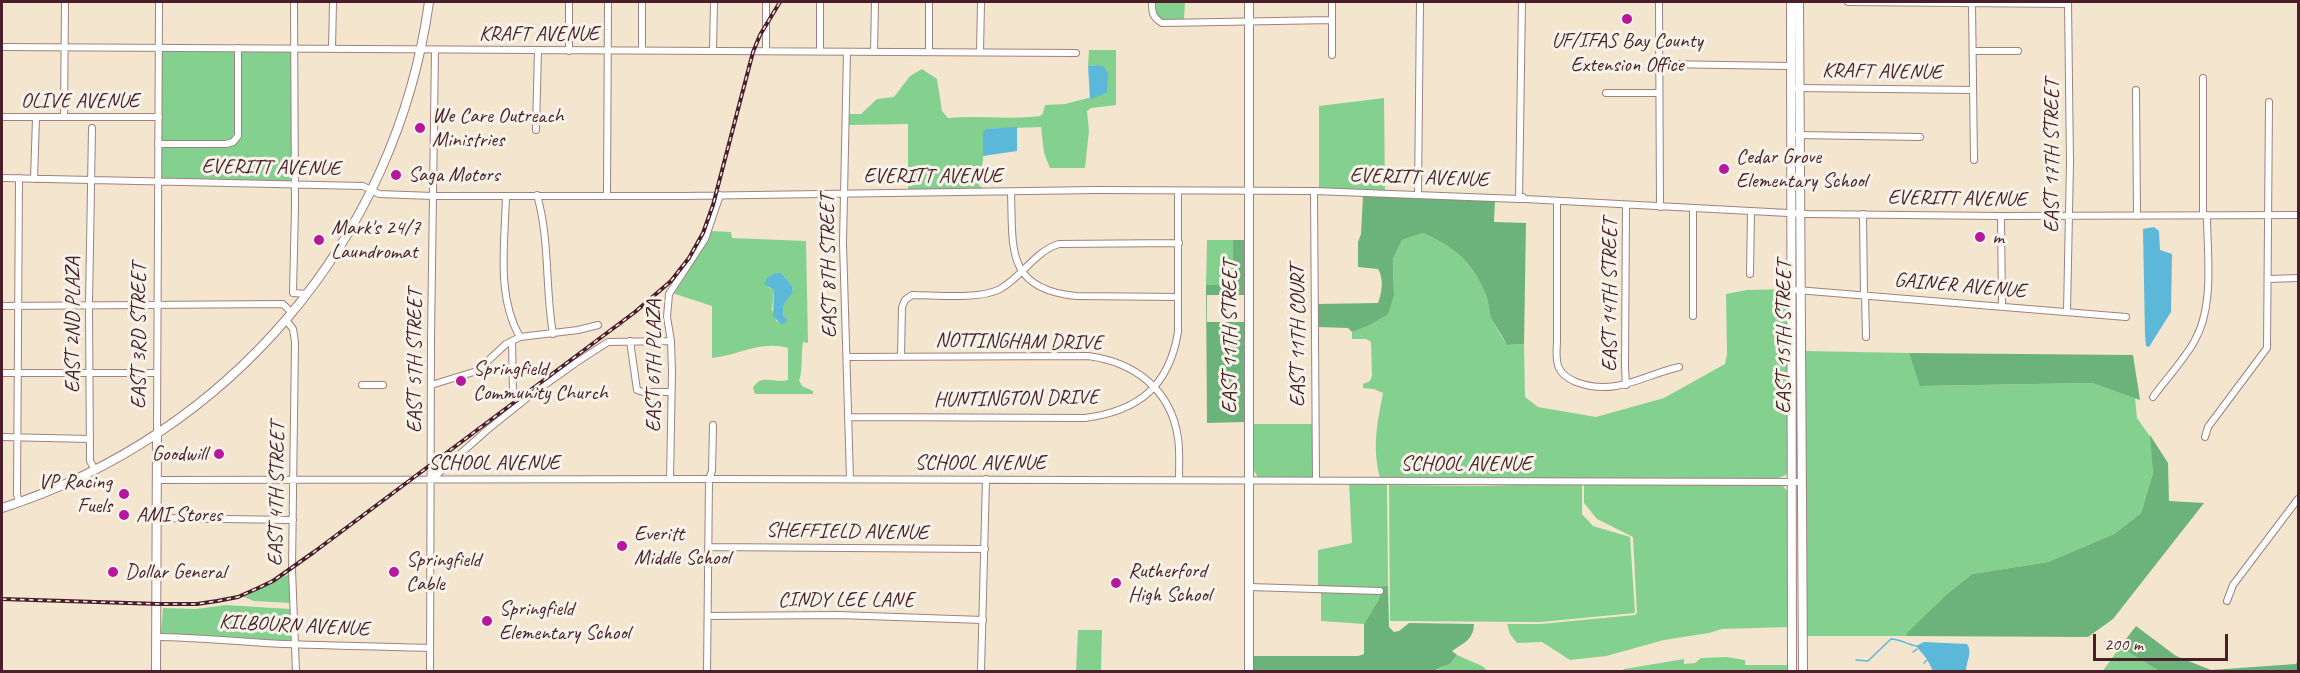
<!DOCTYPE html>
<style>
body{margin:0}
#map{position:relative;width:2300px;height:673px;overflow:hidden;background:#f4e5cf;font-family:Caveat,sans-serif}
canvas{display:block}
.frame{position:absolute;inset:0;border:3px solid #4a1f2b;pointer-events:none}
.scale{position:absolute;left:2093px;top:634px;width:135px;height:27px;box-sizing:border-box;border:3px solid #4a1f2b;border-top:0;padding-left:8px;font-size:18px;line-height:21px;white-space:nowrap;color:#4a1f2b;-webkit-text-stroke:4px #f7f3e8;paint-order:stroke}
</style>
<div id="map">
<canvas width="2300" height="673"></canvas>
<div class="frame"></div>
<div class="scale">200 m</div>
</div>
<script>
const c = document.querySelector('canvas').getContext('2d');
c.lineJoin = 'round';
function fill(path, color) {
  c.fillStyle = color;
  c.fill(path, 'evenodd');
}
function trace(path, color, width, dash) {
  c.strokeStyle = color;
  c.lineWidth = width;
  c.lineCap = dash ? 'butt' : 'round';
  c.setLineDash(dash || []);
  c.stroke(path);
}
function write(font, color, halo, rows, align = 'center') {
  c.font = font + ' Caveat,sans-serif';
  c.lineWidth = 6;
  c.setLineDash([]);
  c.textBaseline = 'middle';
  c.strokeStyle = halo;
  c.fillStyle = color;
  for (const [text, x, y, turn = 0] of rows) {
    c.save();
    c.translate(x, y);
    c.rotate((+turn || 0) * Math.PI / 180);
    c.textAlign = isNaN(turn) ? turn : align;
    if (halo) c.strokeText(text, 0, 0);
    c.fillText(text, 0, 0);
    c.restore();
  }
}
const green = new Path2D(`
 M1155,2H1185L1184,20C1167,20 1153,25 1155,2Z
 M235,50V135L231,140L225,142L161,141L162,51Z
 M240,50H291L292,182L160,180V146L235,143Z
 M1089,50H1116V105L1091,108L1087,111L1089,131L1085,168H1050L1044,153L1041,127L987,129L983,133V160L979,186L982,187V190H908V124L849,125V114H861L877,99L894,97L910,76L922,69L937,79L942,111L948,118C979,115 1009,120 1040,116L1043,113L1045,105L1065,104L1107,93L1097,65L1088,66Z
 M1384,98L1385,191L1319,189V106Z
 M711,231L731,232L732,238L806,241L808,343L803,342C801,353 803,373 799,380L802,386L813,391V394H755L753,388C761,373 775,384 788,380V348C762,340 738,355 712,358V306L672,293L698,256ZM781,273L792,286L793,291C786,302 781,304 784,317L787,318L777,322L772,310L774,290L768,287L767,279Z
 M1423,233C1456,248 1474,263 1487,298C1489,305 1489,313 1493,320C1496,329 1502,337 1507,345L1524,344L1525,397L1538,407L1596,417L1664,398L1725,364L1727,354L1726,294L1747,290L1788,289V471L1786,475L1773,480L1380,478C1372,446 1377,425 1383,393L1374,389L1363,388V384L1370,381L1372,376L1371,342L1366,339H1352V332L1368,326L1394,295L1393,259L1402,240Z
 M1207,240H1233L1232,278L1222,284L1206,285Z
 M1805,351L1909,353L1921,386L2092,383L2135,398L2137,418L2151,438L2153,473L2141,513L2114,534L2048,562L1972,574L1946,595L1908,633L1907,636H1806Z
 M1254,424H1312L1313,478L1258,477L1254,471Z
 M1349,482L1389,483L1387,485L1388,586L1382,589L1318,586V550L1352,543Z
 M1582,483V514L1593,526L1630,537L1635,613L1540,622L1390,621L1389,485L1481,486Z
 M1584,483L1774,484L1783,486L1788,492L1789,627L1722,629L1709,633L1664,640L1606,656L1570,660L1542,642L1517,643L1510,634L1507,624H1541L1635,615L1637,613L1633,537L1597,519L1584,503Z
 M289,574L291,603L254,601L244,597Z
 M1321,590L1381,593L1379,599L1364,624L1321,621Z
 M226,605L290,609L292,641L161,633L163,608L196,609Z
 M1078,630H1102L1101,671H1076Z
 M2120,647L2159,671L2102,672Z
 M1457,655L1482,666L1488,671L1433,672L1450,664Z
 M1727,657L1745,660V665H1789V672H1621L1624,669L1684,659V664L1695,663L1701,658Z`);
const forest = new Path2D(`
 M1363,195L1495,200L1494,222L1526,223L1524,344L1507,345C1503,337 1497,329 1493,321C1489,314 1489,305 1487,298C1474,263 1456,248 1423,233L1402,240L1393,259L1394,295L1388,314L1368,326L1352,332L1348,328L1317,327V304L1378,303C1382,293 1384,278 1378,269L1358,267V242L1361,234Z
 M1233,240H1245V295H1207V322H1245V422L1207,423L1206,285L1222,284L1232,278Z
 M1909,353L2133,355L2140,400L2092,383L1920,386Z
 M2150,435L2168,463L2169,501L2204,503L2113,619L2088,637L1907,636V633L1946,595L1972,574L2048,562L2114,534L2141,513L2153,473Z
 M1388,586L1389,627L1394,632L1399,631L1409,623L1474,624C1473,640 1465,642 1452,651L1457,655L1450,664L1433,671L1252,672V656H1358L1364,654V624L1379,599L1381,593H1383L1382,587Z
 M2136,626L2176,656L2211,670L2296,664L2298,659V671H2159L2120,647Z`);
const water = new Path2D(`
 M1097,65L1104,67L1108,73L1107,93L1090,99L1088,66Z
 M1017,127V151L983,156V132L986,129Z
 M2154,227L2159,231L2160,250L2172,254L2171,312L2149,347L2146,346L2145,335L2143,229Z
 M776,273H781L792,286L793,292C786,302 781,304 784,317L787,318L786,323L781,324L773,316L774,290L764,284L767,278Z
 M1924,642L1967,644C1973,652 1966,662 1966,671H1933L1927,659L1916,646Z`);
const stream = new Path2D(`
 M1913,652L1917,649
 M1856,660L1868,661L1891,639C1899,639 1907,644 1916,646
 M1924,663L1928,659`);
const minor = new Path2D(`
 M294,2L295,207L293,293L307,294
 M569,2V51
 M1152,2C1152,12 1152,17 1162,23L1332,20
 M1522,2L1519,199H1523
 M1659,2L1660,207
 M1848,2L2068,4
 M1972,4L1974,160
 M2,47L1076,53
 M332,49L333,2
 M642,51V2
 M713,51L714,2
 M766,51V2
 M820,51V2
 M1973,51H2018
 M847,52L843,243L850,479
 M874,52L875,2
 M929,52V2
 M980,52L981,2
 M1332,55V2
 M1659,64L1790,66
 M2203,78V215
 M1797,88L1973,90
 M2136,90L2137,216
 M1606,93H1659
 M2,117H159
 M64,117L65,2
 M92,128L89,305L90,461L95,470
 M536,130L538,50
 M1798,135L1920,137
 M158,144H226L233,142L238,136V48
 M2,178L363,186L379,194L433,196H684L1096,190L1314,191L1519,199L1523,197L1525,199L1807,214L2001,216L2298,215
 M19,178L17,494L19,502
 M34,179L36,118
 M1314,191L1316,480
 M1011,192C1013,248 1005,289 1076,296L1178,297
 M1418,194L1420,2
 M537,195C550,240 545,288 553,334
 M506,196C505,242 496,296 520,337
 M607,196L608,2
 M1557,201V340C1557,349 1555,360 1559,368C1562,375 1569,379 1576,382C1616,397 1643,375 1679,367
 M1626,205L1625,367L1626,385
 M1693,208V316
 M1863,214L1864,295
 M2001,216L2002,306
 M1750,274L1751,211
 M2269,279L2298,278
 M1797,290L2126,317
 M1865,295L1866,337
 M2,306L283,304L292,313
 M2067,312L2070,163L2068,2
 M286,320L293,329L295,342L292,569L296,672
 M512,341L513,394
 M630,341L637,390L643,392H671
 M901,356L902,307L905,300L912,295C936,295 979,300 1000,289C1022,277 1035,251 1059,244L1179,243
 M847,357L1088,356C1134,362 1171,389 1178,438C1180,451 1179,466 1179,480
 M2,373H157
 M362,385H383
 M431,385L477,371L506,344L520,337L578,330L598,325
 M2153,397C2166,379 2183,361 2194,342C2215,306 2207,255 2207,215
 M848,417L1085,418C1138,411 1169,387 1178,332V191
 M157,434L159,2
 M2,437L90,439
 M2205,437L2208,427L2267,348L2269,102
 M670,479L672,372L671,341L667,317L669,294L705,239L720,195
 M157,480L719,479L1802,482
 M431,480L486,431L532,394L577,362L608,342L671,341
 M156,518L293,520
 M708,547L985,549
 M1249,587L1380,591
 M2227,601L2233,585L2298,499
 M708,616L838,615L983,620
 M156,637C193,637 229,641 265,643C320,646 375,646 430,648
 M430,672L431,339L435,50
 M707,672L709,479L712,471L713,425
 M981,672L986,479`);
const major = new Path2D(`
 M1791,2L1792,672
 M1799,2L1803,672
 M2,508C230,435 396,239 429,2
 M156,672L157,434
 M1249,672V2`);
const rail = new Path2D(`
 M2,599L159,604H197L217,601L238,597L256,589L273,581L314,552L635,312L671,281L689,258L703,233L713,205L753,52L760,35L780,2`);
const markers = [
 [1627,19,6,"#b5179e"],
 [420,128,6,"#b5179e"],
 [1724,169,6,"#b5179e"],
 [396,175,6,"#b5179e"],
 [1980,237,6,"#b5179e"],
 [319,240,6,"#b5179e"],
 [461,381,6,"#b5179e"],
 [219,454,6,"#b5179e"],
 [124,494,6,"#b5179e"],
 [124,515,6,"#b5179e"],
 [622,546,6,"#b5179e"],
 [113,572,6,"#b5179e"],
 [394,572,6,"#b5179e"],
 [1116,583,6,"#b5179e"],
 [487,621,6,"#b5179e"]
];
const streetNames = [
 ["KRAFT AVENUE",539,34],
 ["KRAFT AVENUE",1882,72,1],
 ["OLIVE AVENUE",80,101],
 ["EAST 17TH STREET",2052,156,-90],
 ["EVERITT AVENUE",271,168,1],
 ["EVERITT AVENUE",933,176],
 ["EVERITT AVENUE",1419,178,2],
 ["EVERITT AVENUE",1957,199,1],
 ["EAST 8TH STREET",829,266,-91],
 ["GAINER AVENUE",1960,286,5],
 ["EAST 14TH STREET",1610,295,-90],
 ["EAST 2ND PLAZA",73,325,-90],
 ["EAST 3RD STREET",139,336,-90],
 ["EAST 11TH COURT",1298,336,-90],
 ["EAST 11TH STREET",1230,337,-90],
 ["EAST 15TH STREET",1784,337,-90],
 ["NOTTINGHAM DRIVE",1019,342,1],
 ["EAST 5TH STREET",415,361,-90],
 ["EAST 6TH PLAZA",654,366,-90],
 ["HUNTINGTON DRIVE",1016,399,-1],
 ["SCHOOL AVENUE",494,463],
 ["SCHOOL AVENUE",980,463],
 ["SCHOOL AVENUE",1466,464],
 ["EAST 4TH STREET",277,494,-89],
 ["SHEFFIELD AVENUE",847,532,1],
 ["CINDY LEE LANE",846,600],
 ["KILBOURN AVENUE",294,626,3]
];
const poiNames = [
 ["UF/IFAS Bay County",1627,41,"center"],
 ["Extension Office",1627,65,"center"],
 ["We Care Outreach",432,116],
 ["Ministries",432,140],
 ["Cedar Grove",1736,157],
 ["Elementary School",1736,181],
 ["Saga Motors",408,175],
 ["Mark's 24/7",331,228],
 ["Laundromat",331,252],
 ["m",1992,237],
 ["Springfield",473,369],
 ["Community Church",473,393],
 ["Goodwill",207,454,"right"],
 ["VP Racing",112,482,"right"],
 ["Fuels",112,506,"right"],
 ["AMI Stores",136,515],
 ["Everitt",634,534],
 ["Middle School",634,558],
 ["Springfield",406,560],
 ["Cable",406,584],
 ["Rutherford",1128,571],
 ["High School",1128,595],
 ["Dollar General",125,572],
 ["Springfield",499,609],
 ["Elementary School",499,633]
];
fill(green, '#84d18f');
fill(forest, '#6bb37a');
fill(water, '#5bb8d9');
trace(stream, '#5bb8d9', 1.5);
trace(minor, '#9f827d', 8);
trace(major, '#9f827d', 10);
trace(minor, '#fff', 6);
trace(major, '#fff', 8);
trace(rail, '#4a1f2b', 4);
trace(rail, '#f7f3e8', 1.5, [4.5]);
for (const [x, y, r, color] of markers) {
  const dot = new Path2D();
  dot.arc(x, y, r, 0, 2 * Math.PI);
  c.fillStyle = color;
  c.fill(dot);
  trace(dot, '#f7f3e8', 2);
}
write('21px', '#4a1f2b', '#f7f3e8', streetNames);
write('21px', '#4a1f2b', '#f7f3e8', poiNames, 'left');
</script>
